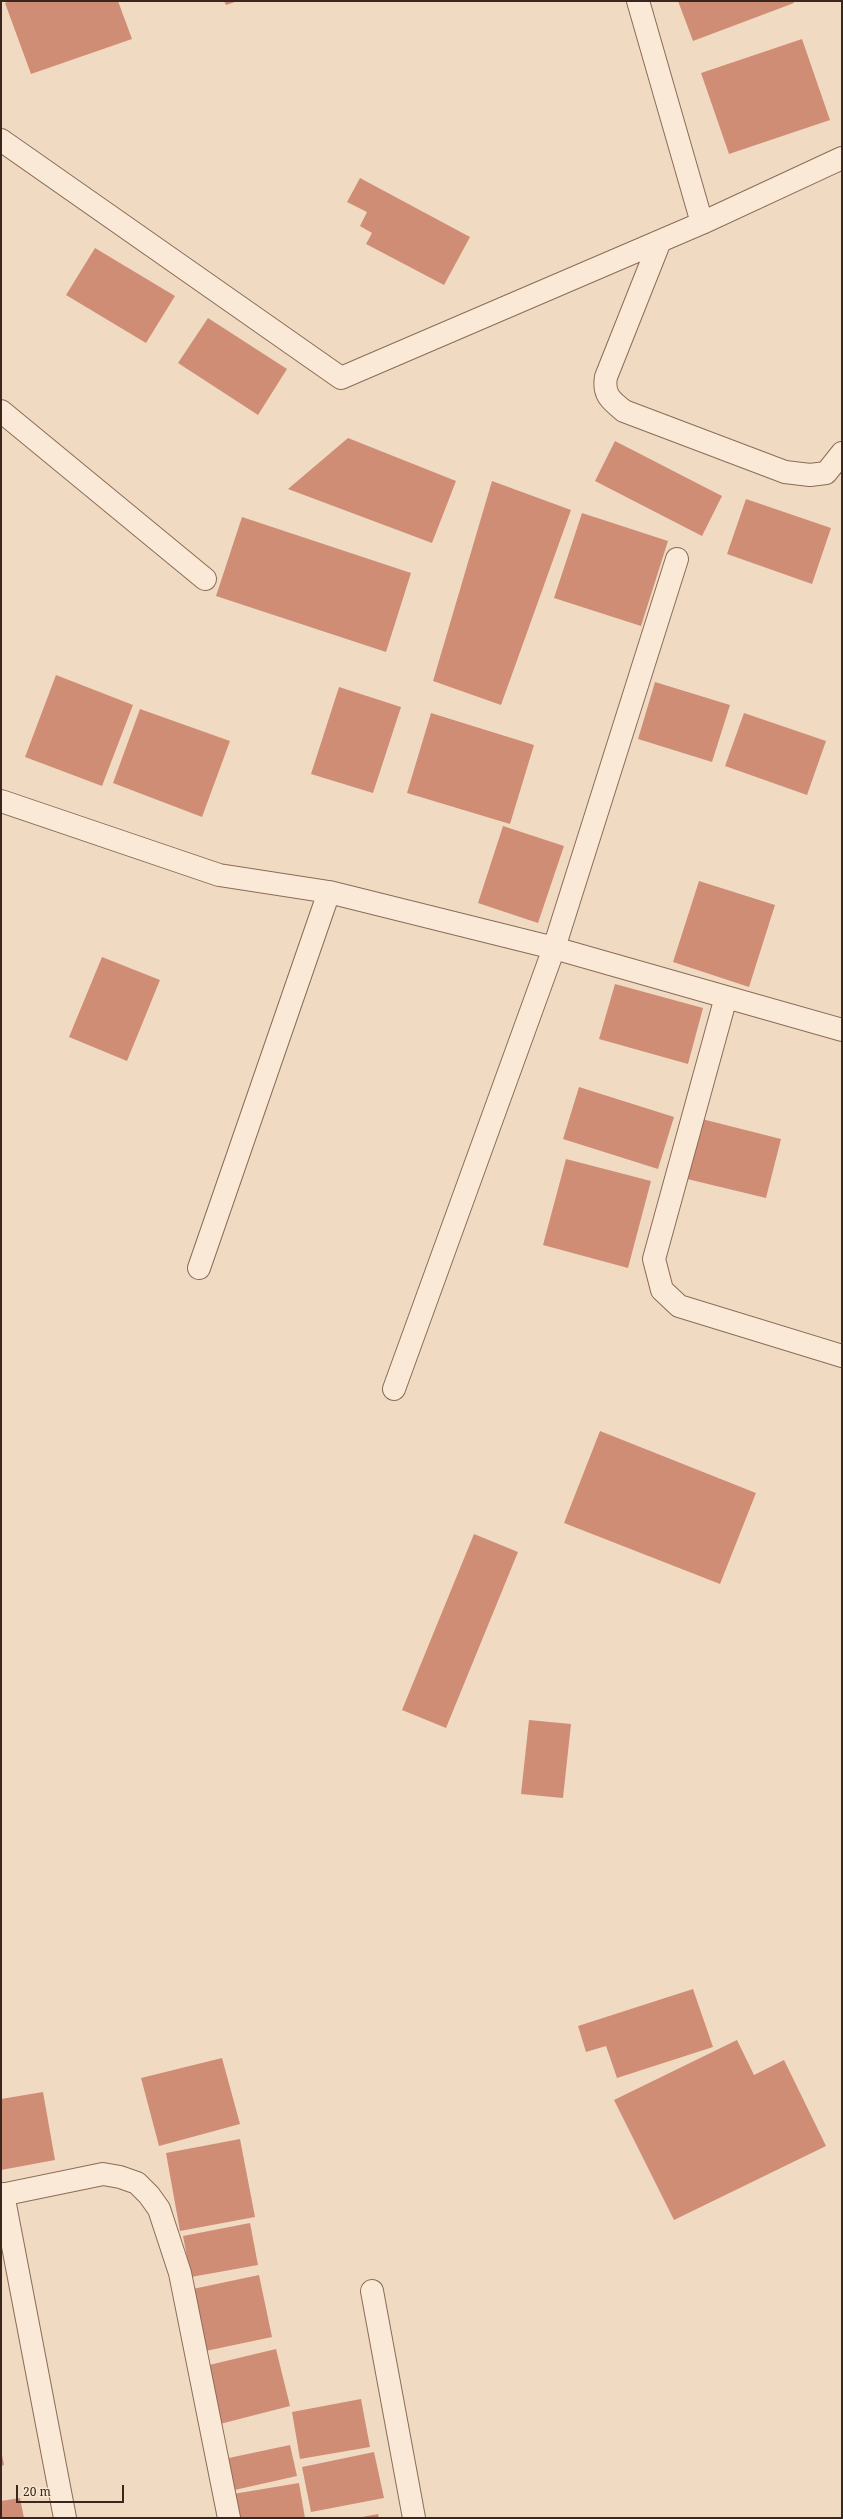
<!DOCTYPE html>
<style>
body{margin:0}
#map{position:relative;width:843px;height:2519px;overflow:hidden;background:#f0dbc2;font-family:"Noto Serif",serif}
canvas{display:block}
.frame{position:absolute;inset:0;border:2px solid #3a261d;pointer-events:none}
.scale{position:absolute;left:16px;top:2485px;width:108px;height:18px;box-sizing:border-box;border:2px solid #3a261d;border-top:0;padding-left:5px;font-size:12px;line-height:14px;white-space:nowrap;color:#3a261d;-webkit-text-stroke:3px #f7e6d2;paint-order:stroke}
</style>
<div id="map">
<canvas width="843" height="2519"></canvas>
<div class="frame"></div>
<div class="scale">20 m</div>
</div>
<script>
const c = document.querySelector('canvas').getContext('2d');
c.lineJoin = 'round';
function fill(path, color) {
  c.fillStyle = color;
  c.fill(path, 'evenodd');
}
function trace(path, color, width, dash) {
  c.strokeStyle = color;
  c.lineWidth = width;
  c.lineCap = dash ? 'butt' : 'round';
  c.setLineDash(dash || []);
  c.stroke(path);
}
const building = new Path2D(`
 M9,1H118L132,39L31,74L5,3Z
 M224,1H238L226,5Z
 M678,1H793L794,3L693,41Z
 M802,39L830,120L729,154L701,73Z
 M360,178L470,237L444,285L366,244L372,233L360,226L367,212L347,202Z
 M95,248L175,296L146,343L66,295Z
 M208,318L287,369L258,415L178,363Z
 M348,438L456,481L432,543L288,489Z
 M615,441L722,496L702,536L595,481Z
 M492,481L571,510L501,705L433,681Z
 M746,499L831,528L812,584L727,554Z
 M582,513L668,541L641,626L554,598Z
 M242,517L411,573L386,652L216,596Z
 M56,675L133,705L102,786L25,757Z
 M655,682L730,705L712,762L638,739Z
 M339,687L401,707L373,793L311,774Z
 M140,709L230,741L202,817L113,783Z
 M431,713L534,745L510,824L407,793Z
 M744,713L826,741L807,795L725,766Z
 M503,826L564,846L538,923L478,903Z
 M699,881L775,905L749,987L673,962Z
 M102,957L160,980L127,1061L69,1037Z
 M615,984L703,1008L688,1064L599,1039Z
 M579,1087L674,1117L658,1169L563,1139Z
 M698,1118L781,1139L766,1198L683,1178Z
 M566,1159L651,1181L628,1268L543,1245Z
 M600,1431L756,1493L720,1584L564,1523Z
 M474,1534L518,1552L446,1728L402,1710Z
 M529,1720L571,1724L563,1798L521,1794Z
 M693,1989L713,2047L617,2078L606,2046L586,2052L578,2026Z
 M737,2040L754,2075L784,2060L826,2146L674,2220L614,2100Z
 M222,2058L240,2124L159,2146L141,2078Z
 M43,2092L55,2160L1,2170V2099Z
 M240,2139L255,2217L180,2231L166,2153Z
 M250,2223L258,2265L191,2277L183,2236Z
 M259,2275L272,2337L201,2352L188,2290Z
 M276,2349L290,2406L220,2424L205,2366Z
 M361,2399L370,2447L300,2459L292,2412Z
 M290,2445L297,2476L230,2491L224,2459Z
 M1,2450L4,2465L1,2466Z
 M374,2452L384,2498L311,2512L302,2467Z
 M299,2483L305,2518H238L233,2494Z
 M20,2498L24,2518H1V2501Z
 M378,2514L379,2518H362V2517Z`);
const minor = new Path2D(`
 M638,1L702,223
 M1,140L341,378L702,223L842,158
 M660,241L606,377C603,394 610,400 624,411L785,472L810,475L826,473L842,453
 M1,411L205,579
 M677,559L554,948L726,997L654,1259L662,1290L679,1306L842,1356
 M1,801L219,875L329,892L554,948L394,1389
 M726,997L842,1030
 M199,1268L329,892
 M3,2194L65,2518
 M1,2195L103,2174L120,2177L137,2183L149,2195L159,2209L180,2273L229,2518
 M372,2291L414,2518`);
fill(building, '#d08d76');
trace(minor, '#8b6b58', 24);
trace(minor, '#fae9d6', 22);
</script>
